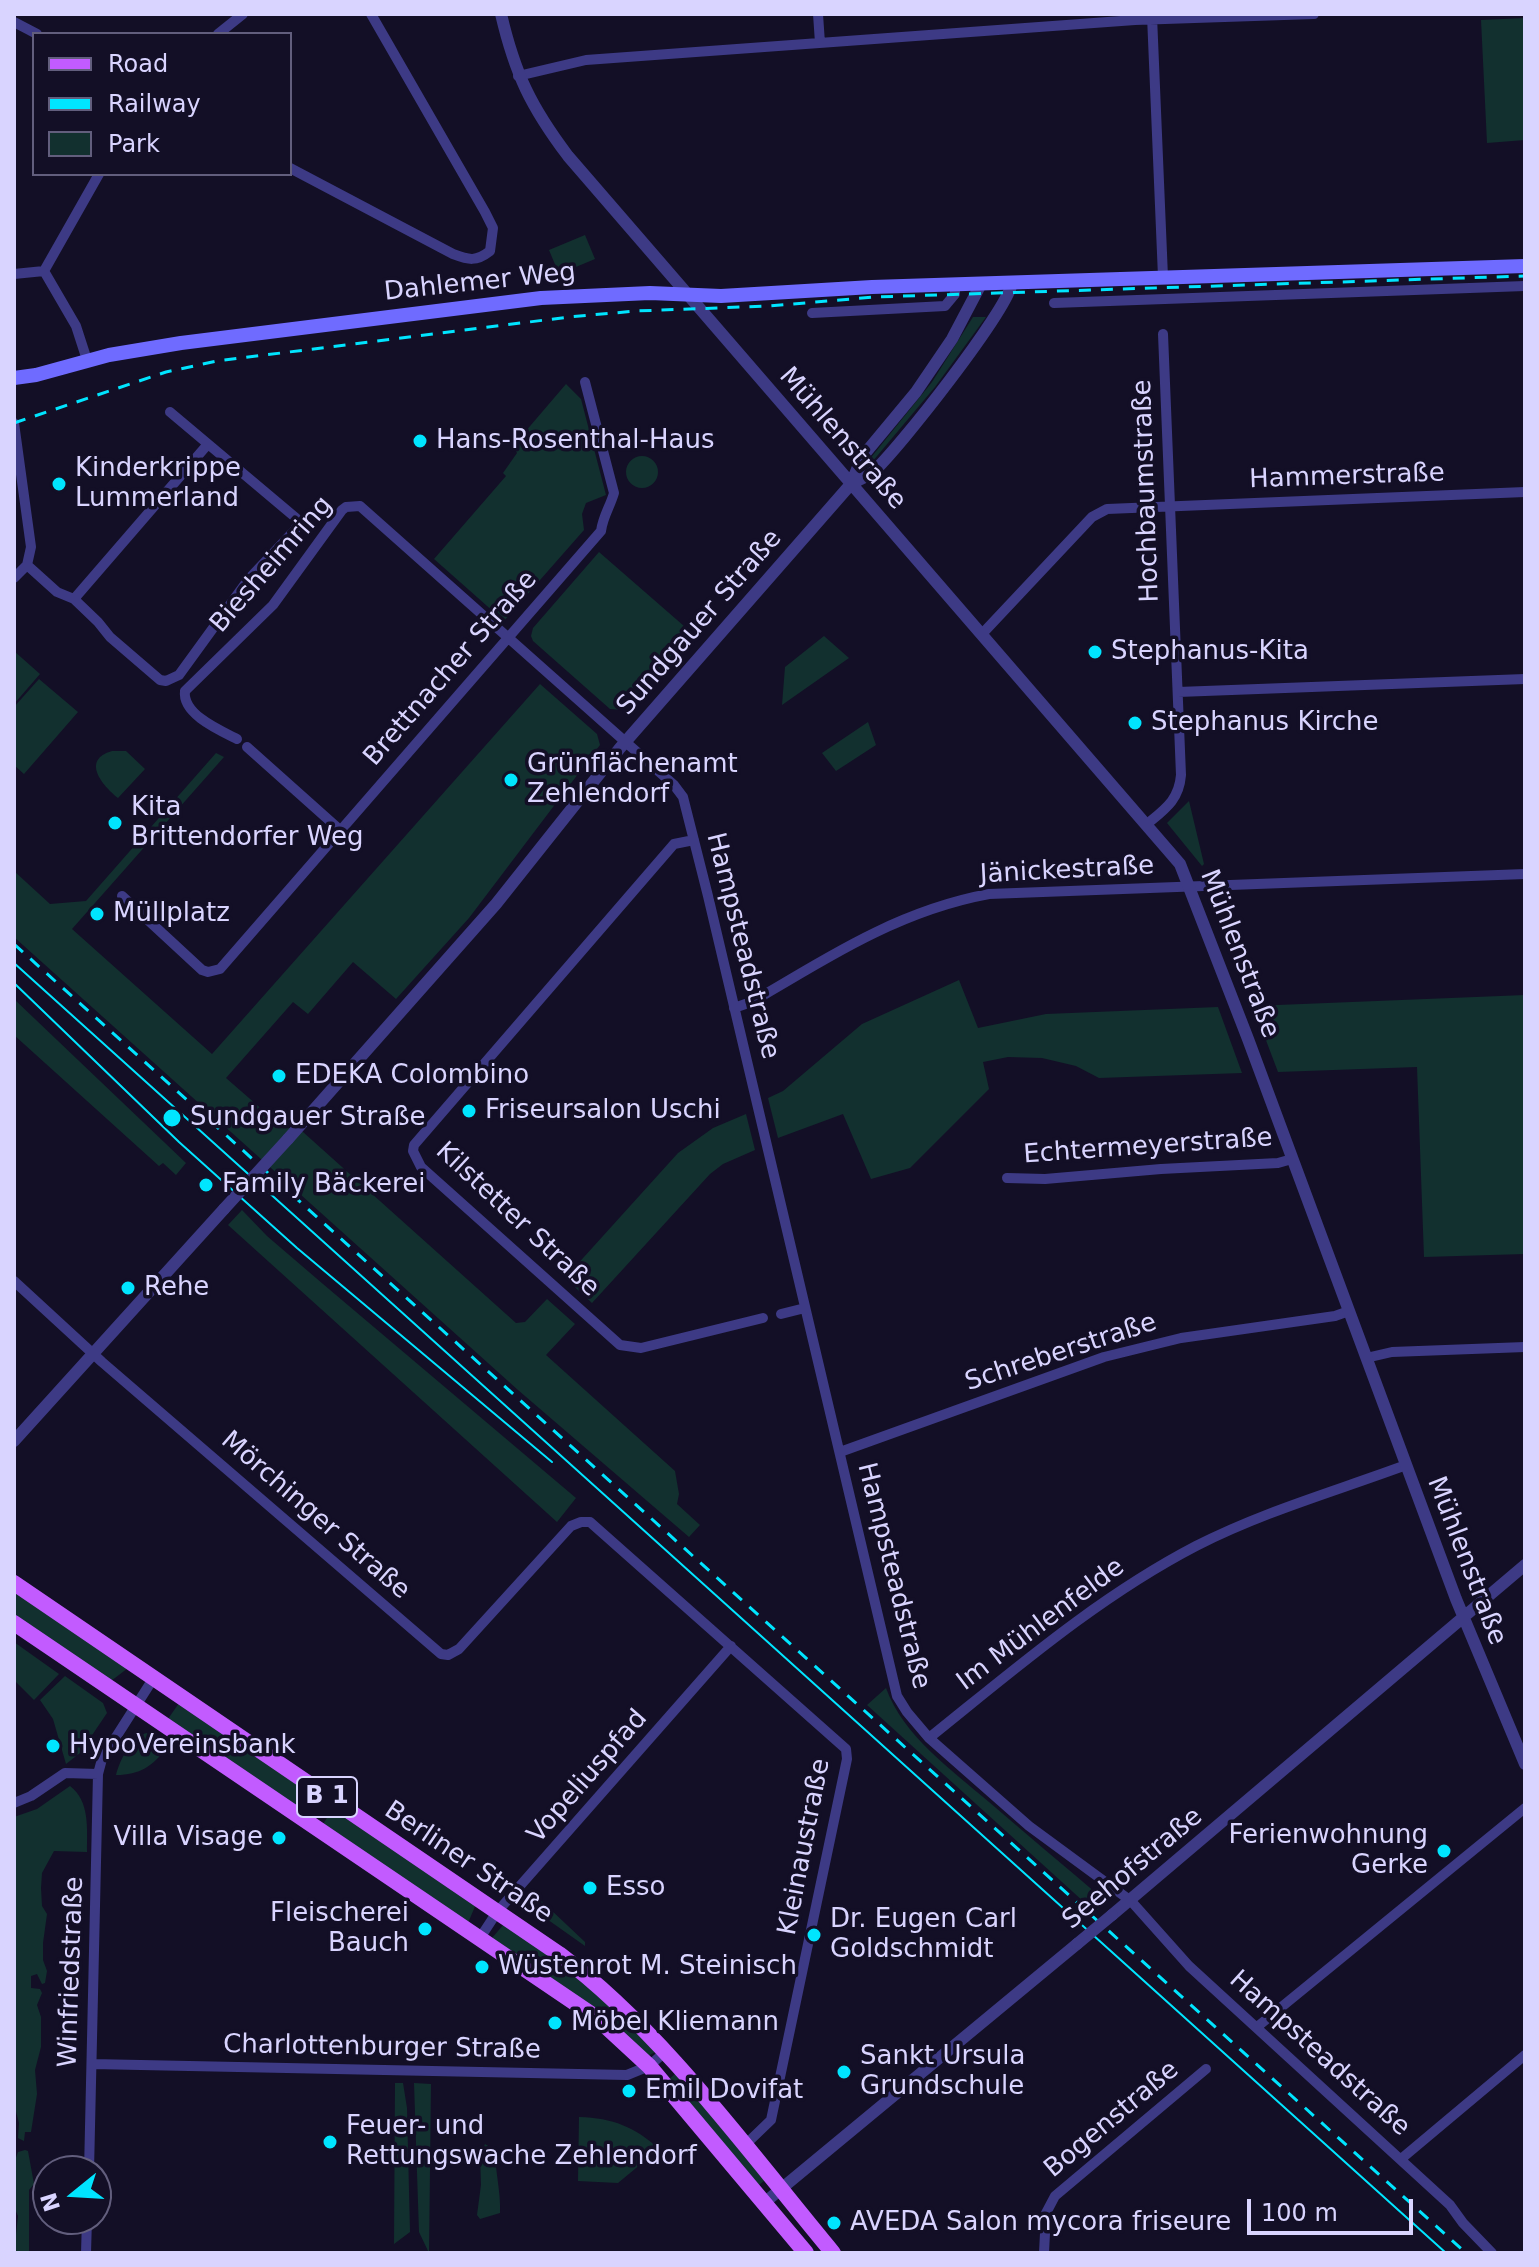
<!DOCTYPE html>
<meta charset="utf-8">
<style>
body{margin:0}
#map{position:relative;width:1539px;height:2267px;overflow:hidden;background:#130f26;font-family:"DejaVu Sans",sans-serif}
canvas{display:block}
.frame{position:absolute;inset:0;border:16px solid #d9d4ff;pointer-events:none}
.legend{position:absolute;left:32px;top:32px;width:260px;height:144px;box-sizing:border-box;background:#130f26;border:2px solid #625e7d;margin:0;padding:10px 14px;list-style:none;font-size:24px;color:#d9d4ff}
.legend li{display:flex;align-items:center;gap:16px;height:40px}
.legend b{width:40px;border:2px solid #625e7d}
.north{position:absolute;left:32px;top:2155px;width:80px;height:80px;box-sizing:border-box;background:#130f26;border:2px solid #625e7d;border-radius:50%;rotate:252deg;font-size:22px;font-weight:700;line-height:32px;text-align:center;color:#d9d4ff}
.north::after{content:'';display:block;margin:auto;width:28px;height:36px;background:#00e5ff;clip-path:polygon(50% 0,100% 100%,50% 72%,0 100%)}
.scale{position:absolute;left:1247px;top:2199px;width:166px;height:36px;box-sizing:border-box;border:4px solid #d9d4ff;border-top:0;padding-left:10px;font-size:24px;line-height:28px;white-space:nowrap;color:#d9d4ff;-webkit-text-stroke:6px #130f26;paint-order:stroke}
</style>
<div id="map">
<canvas width="1539" height="2267"></canvas>
<div class="frame"></div>
<ul class="legend">
<li><b style="height:10px;background:#c25bff"></b>Road</li>
<li><b style="height:10px;background:#00e5ff"></b>Railway</li>
<li><b style="height:22px;background:#12302f"></b>Park</li>
</ul>
<div class="north">N</div>
<div class="scale">100 m</div>
</div>
<script>
const c = document.querySelector('canvas').getContext('2d');
c.lineJoin = 'round';
function fill(path, color) {
  c.fillStyle = color;
  c.fill(path, 'evenodd');
}
function trace(path, color, width, dash) {
  c.strokeStyle = color;
  c.lineWidth = width;
  c.lineCap = dash ? 'butt' : 'round';
  c.setLineDash(dash || []);
  c.stroke(path);
}
function write(font, color, halo, rows, align = 'center') {
  c.font = font + ' "DejaVu Sans",sans-serif';
  c.lineWidth = 7;
  c.setLineDash([]);
  c.textBaseline = 'middle';
  c.strokeStyle = halo;
  c.fillStyle = color;
  for (const [text, x, y, turn = 0] of rows) {
    c.save();
    c.translate(x, y);
    c.rotate((+turn || 0) * Math.PI / 180);
    c.textAlign = isNaN(turn) ? turn : align;
    if (halo) c.strokeText(text, 0, 0);
    c.fillText(text, 0, 0);
    c.restore();
  }
}
const green = new Path2D(`
 M1525,18V140L1487,143L1481,20Z
 M585,235L595,259L559,274L549,250Z
 M973,317H986L935,387L867,468L865,465L932,382Z
 M566,384L581,399L606,495L586,503L582,514L584,530L504,621L434,559L506,476L503,473L517,453L513,446Z
 M626 472a16 16 0 1 1 32 0a16 16 0 1 1-32 0Z
 M599,552L692,633L623,710L610,709L533,641L531,636L533,628Z
 M824,636L849,658L782,705L785,667Z
 M14,651L40,674L14,704Z
 M39,679L78,712L24,774L14,765V707Z
 M540,684L597,734L600,745L469,918L396,999L353,962L308,1014L293,1002L226,1078L280,1125L303,1132L516,1323L525,1322L547,1299L575,1324L546,1355L675,1471L679,1494L677,1504L700,1525L689,1537L518,1390L14,937V871L50,904L86,901L216,753L224,757L72,929L212,1054Z
 M868,722L876,745L836,771L822,753Z
 M112,751H126L145,769L118,798C102,785 81,760 112,751Z
 M1189,801L1204,864L1202,866L1167,823Z
 M959,980L978,1028L1046,1014L1218,1007L1242,1073L1099,1078L1076,1066L1042,1058L1008,1057L983,1062L989,1089L910,1168L871,1179L843,1114L778,1138L768,1098L783,1091L862,1024Z
 M1525,995V1254L1424,1257L1417,1067L1278,1072L1253,1006Z
 M14,999L186,1163L176,1175L163,1163L159,1166L14,1035Z
 M746,1114L755,1150L723,1164L710,1174L592,1303L565,1278L678,1153L713,1128Z
 M242,1210L267,1236L323,1284L576,1498L557,1522L228,1225Z
 M14,1591L128,1668L111,1681L14,1615Z
 M14,1642L59,1674L34,1700L14,1680Z
 M65,1676L103,1703L107,1713L80,1753L66,1764L53,1719L40,1700Z
 M886,1688C903,1736 952,1770 989,1802C1027,1835 1066,1867 1103,1899L1102,1906L1095,1912L867,1705Z
 M179,1703L310,1793L300,1809L168,1719Z
 M147,1733L167,1747C153,1766 140,1775 116,1775C120,1760 131,1736 147,1733Z
 M70,1786C90,1801 87,1829 87,1852L54,1851L42,1873L41,1888L42,1906L47,1914L43,1943V1960L47,1971L45,1983L42,1984L37,1974L31,1976V1988L40,1989L42,1993L37,2005L41,2017V2047L35,2070L37,2094L31,2132H25L24,2141L18,2138L19,2123L14,2104V1817L37,1809Z
 M334,1807L476,1904L468,1923L323,1824Z
 M531,1891L585,1942V1946L544,1917L525,1910L522,1901Z
 M504,1924L580,1977L657,2051L648,2056L602,2013L492,1938Z
 M676,2073L765,2180L759,2185L667,2081Z
 M395,2083H403L407,2108L410,2232L394,2244Z
 M414,2083L431,2084L429,2253L419,2232Z
 M579,2117C613,2118 635,2127 659,2149L618,2183L578,2181Z
 M485,2144L495,2150C495,2172 501,2191 500,2213L480,2219L477,2215L481,2185L480,2155Z
 M25,2150L28,2151L34,2184L29,2190V2253H14L18,2216L14,2207V2163L18,2152Z`);
const minor = new Path2D(`
 M818,14L820,43
 M1152,16L1163,277
 M14,22L37,34
 M218,34L243,14
 M518,76L586,60L1135,20L1314,14
 M290,168L453,254C469,260 476,262 490,251L493,228L485,212L371,14
 M44,271L99,174
 M14,274L44,271L76,326L87,360
 M1054,303L1525,286
 M812,313L945,306L955,294V285
 M14,423L31,547L27,565L14,578
 M27,565L57,592L74,599L98,622L110,637L160,680L166,681L179,675L248,580L295,530L298,524L296,518L170,412
 M74,599L208,444
 M982,634L1092,517L1107,509L1525,492
 M1178,692L1525,679
 M237,739C219,730 182,714 185,691L273,605L342,510L346,507L360,506L674,785L683,797L708,896L897,1696L907,1712L929,1738L1029,1826L1131,1901L1189,1966L1450,2205L1463,2223L1492,2253
 M247,747L340,830
 M1147,824C1165,809 1179,800 1181,775L1163,334
 M694,840L674,844L414,1145L413,1151L421,1167L620,1345L641,1348L763,1318
 M122,896L202,970L208,972L220,969L601,531C603,516 610,507 614,493L585,382
 M734,1008L754,1001C829,956 901,910 989,894L1525,874
 M1007,1178L1045,1179L1161,1169L1278,1163L1292,1159
 M14,1281L102,1362L441,1654L448,1655L459,1649L571,1526L581,1522H590L846,1749L847,1759L771,2120L744,2146
 M781,1314L805,1308
 M1366,1358L1392,1352L1525,1347
 M840,1452L1104,1357L1181,1338L1335,1316L1349,1311
 M929,1738C1015,1669 1098,1597 1196,1546C1262,1512 1336,1491 1406,1465
 M14,1803L31,1796L65,1773L98,1774
 M480,1938L497,1912L731,1646
 M1257,2027L1525,1808
 M92,2064L627,2075L649,2066L665,2052
 M1401,2159L1525,2055
 M89,2171L98,1774L102,1759L153,1679
 M86,2253L87,2219
 M1044,2253L1046,2213L1055,2196L1206,2069`);
const tertiary = new Path2D(`
 M501,14C515,74 531,107 568,156L1180,864L1248,1039L1456,1599L1525,1764
 M851,484C858,480 867,477 873,472C898,450 1007,311 1012,283
 M288,1139L496,904L620,748L851,484L862,457L916,392L952,339L981,284
 M14,1441L224,1209
 M1112,1915L1525,1565
 M764,2203L1077,1944`);
const secondary = new Path2D(`
 M14,378L36,375L109,355L181,343L541,298L650,293L721,296L872,287L1525,266`);
const primary = new Path2D(`
 M14,1583L559,1954C665,2034 748,2151 833,2253
 M14,1623L597,2018L649,2066L806,2253`);
const tram = new Path2D(`
 M14,963L1446,2253
 M14,983L179,1142L297,1248L552,1462`);
const rail = new Path2D(`
 M14,423L166,372L217,361L569,317L636,311L769,306L874,297L1525,276
 M14,944L1466,2253`);
const tertiaryBridge = new Path2D(`
 M224,1209L288,1139
 M1077,1944L1112,1915`);
const markers = [
 [420,441,8,"#00e5ff"],
 [59,484,8,"#00e5ff"],
 [1095,652,8,"#00e5ff"],
 [1135,723,8,"#00e5ff"],
 [511,780,8,"#00e5ff"],
 [115,823,8,"#00e5ff"],
 [97,914,8,"#00e5ff"],
 [279,1076,8,"#00e5ff"],
 [469,1111,8,"#00e5ff"],
 [172,1118,10,"#00e5ff"],
 [206,1185,8,"#00e5ff"],
 [128,1288,8,"#00e5ff"],
 [53,1746,8,"#00e5ff"],
 [279,1838,8,"#00e5ff"],
 [1444,1851,8,"#00e5ff"],
 [590,1888,8,"#00e5ff"],
 [425,1929,8,"#00e5ff"],
 [814,1935,8,"#00e5ff"],
 [482,1967,8,"#00e5ff"],
 [555,2023,8,"#00e5ff"],
 [844,2072,8,"#00e5ff"],
 [629,2091,8,"#00e5ff"],
 [330,2142,8,"#00e5ff"],
 [834,2223,8,"#00e5ff"]
];
const shields = [
 [327,1797,60]
];
const shieldNames = [
 ["B 1",327,1797]
];
const streetNames = [
 ["Dahlemer Weg",480,283,-6],
 ["Mühlenstraße",842,439,49],
 ["Hammerstraße",1347,477,-2],
 ["Hochbaumstraße",1147,491,-92],
 ["Biesheimring",272,565,-49],
 ["Sundgauer Straße",700,623,-49],
 ["Brettnacher Straße",451,669,-49],
 ["Jänickestraße",1067,871,-3],
 ["Hampsteadstraße",742,946,76],
 ["Mühlenstraße",1239,954,69],
 ["Echtermeyerstraße",1148,1147,-4],
 ["Kilstetter Straße",517,1220,43],
 ["Schreberstraße",1061,1353,-18],
 ["Mörchinger Straße",315,1516,41],
 ["Mühlenstraße",1466,1561,69],
 ["Hampsteadstraße",893,1576,76],
 ["Im Mühlenfelde",1041,1625,-37],
 ["Vopeliuspfad",588,1777,-49],
 ["Kleinaustraße",805,1847,-79],
 ["Berliner Straße",468,1863,34],
 ["Seehofstraße",1133,1869,-40],
 ["Winfriedstraße",72,1972,-88],
 ["Charlottenburger Straße",382,2048,1],
 ["Hampsteadstraße",1319,2054,42],
 ["Bogenstraße",1112,2120,-40]
];
const poiNames = [
 ["Hans-Rosenthal-Haus",436,441],
 ["Kinderkrippe",75,469],
 ["Lummerland",75,499],
 ["Stephanus-Kita",1111,652],
 ["Stephanus Kirche",1151,723],
 ["Grünflächenamt",527,765],
 ["Zehlendorf",527,795],
 ["Kita",131,808],
 ["Brittendorfer Weg",131,838],
 ["Müllplatz",113,914],
 ["EDEKA Colombino",295,1076],
 ["Friseursalon Uschi",485,1111],
 ["Sundgauer Straße",190,1118],
 ["Family Bäckerei",222,1185],
 ["Rehe",144,1288],
 ["HypoVereinsbank",69,1746],
 ["Ferienwohnung",1428,1836,"right"],
 ["Gerke",1428,1866,"right"],
 ["Villa Visage",263,1838,"right"],
 ["Esso",606,1888],
 ["Fleischerei",409,1914,"right"],
 ["Bauch",409,1944,"right"],
 ["Dr. Eugen Carl",830,1920],
 ["Goldschmidt",830,1950],
 ["Wüstenrot M. Steinisch",498,1967],
 ["Möbel Kliemann",571,2023],
 ["Sankt Ursula",860,2057],
 ["Grundschule",860,2087],
 ["Emil Dovifat",645,2091],
 ["Feuer- und",346,2127],
 ["Rettungswache Zehlendorf",346,2157],
 ["AVEDA Salon mycora friseure",850,2223]
];
fill(green, '#12302f');
trace(minor, '#3d3a85', 10);
trace(tertiary, '#3d3a85', 12);
trace(secondary, '#6f6bff', 14);
trace(primary, '#c25bff', 16);
trace(tram, '#00e5ff', 2);
trace(rail, '#00e5ff', 3, [12, 10]);
trace(tertiaryBridge, '#3d3a85', 12);
for (const [x, y, r, color] of markers) {
  const dot = new Path2D();
  dot.arc(x, y, r, 0, 2 * Math.PI);
  c.fillStyle = color;
  c.fill(dot);
  trace(dot, '#130f26', 3);
}
for (const [x, y, w] of shields) {
  const box = new Path2D();
  box.roundRect(x - w / 2, y - 20, w, 40, 6);
  c.fillStyle = '#130f26';
  c.fill(box);
  trace(box, '#d9d4ff', 2);
}
write('bold 24px', '#d9d4ff', null, shieldNames);
write('26px', '#d9d4ff', '#130f26', streetNames);
write('26px', '#d9d4ff', '#130f26', poiNames, 'left');
</script>
